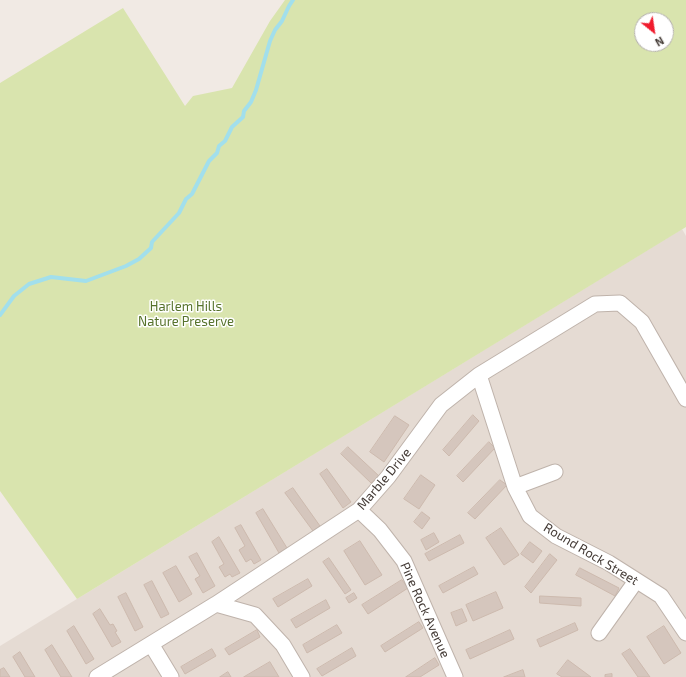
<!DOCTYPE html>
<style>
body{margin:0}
#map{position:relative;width:686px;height:677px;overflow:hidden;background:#f1eae4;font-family:"Exo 2",sans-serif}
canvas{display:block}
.north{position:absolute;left:634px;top:12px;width:40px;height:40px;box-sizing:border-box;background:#fff;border:1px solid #b4b0ae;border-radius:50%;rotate:150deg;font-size:11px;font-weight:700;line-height:16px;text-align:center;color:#433a35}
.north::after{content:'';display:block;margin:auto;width:14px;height:18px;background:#f01c2e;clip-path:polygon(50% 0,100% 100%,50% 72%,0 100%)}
</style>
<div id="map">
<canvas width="686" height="677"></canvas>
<div class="north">N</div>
</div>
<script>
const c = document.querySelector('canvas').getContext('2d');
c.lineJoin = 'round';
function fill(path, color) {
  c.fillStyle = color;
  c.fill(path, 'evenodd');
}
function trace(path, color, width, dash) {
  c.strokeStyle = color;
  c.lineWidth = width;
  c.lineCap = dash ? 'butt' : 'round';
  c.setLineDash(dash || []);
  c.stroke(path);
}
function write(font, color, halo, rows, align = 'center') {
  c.font = font + ' "Exo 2",sans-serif';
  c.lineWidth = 3;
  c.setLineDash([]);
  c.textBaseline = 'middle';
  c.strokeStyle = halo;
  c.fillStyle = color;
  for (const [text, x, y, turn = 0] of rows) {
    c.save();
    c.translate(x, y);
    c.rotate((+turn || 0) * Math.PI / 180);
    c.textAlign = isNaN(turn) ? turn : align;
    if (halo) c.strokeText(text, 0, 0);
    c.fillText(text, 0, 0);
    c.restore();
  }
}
const residential = new Path2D(`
 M682,229L686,236V677H0V646Z`);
const green = new Path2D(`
 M285,0H686V227L77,599L0,491V83L123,8L185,106L193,96L232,88L270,21ZM642,20H666V44H642Z`);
const stream = new Path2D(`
 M0,315L14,296L29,284L51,277L86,281L126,266L139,259L151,248L152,242L179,213L186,199L192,194L209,161L217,153L219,146L225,141L232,127L243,117L244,111L251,102L256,90L270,41L275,30L282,21L289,6L293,0`);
const building = new Path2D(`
 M473,415L479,421L449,456L443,450Z
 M395,416L409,425L384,462L370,452Z
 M489,442L495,448L463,482L457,476Z
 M348,447L379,476L371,483L341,454Z
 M327,469L351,502L343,508L320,474Z
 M421,475L435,485L419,509L404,499Z
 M500,480L507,485L475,519L468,513Z
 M293,488L320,526L313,531L285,493Z
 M263,509L287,548L279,553L256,513Z
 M422,512L430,518L422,529L414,522Z
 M241,525L261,560L254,564L251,559L246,562L239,550L245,546L235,528Z
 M501,528L519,555L504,565L486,538Z
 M434,533L439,542L426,550L421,540Z
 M460,535L464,543L429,561L425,554Z
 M219,537L240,573L232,577L230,574L225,577L219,567L224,564L212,542Z
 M360,541L382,575L365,585L344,551Z
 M530,542L542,551L533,563L521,554Z
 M197,553L215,586L203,593L195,579L200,576L189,557Z
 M550,554L557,560L531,593L525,587Z
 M329,558L351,590L345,594L323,562Z
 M176,566L192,594L179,602L163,573Z
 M474,567L478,574L443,593L439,586Z
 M580,568L619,588L615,596L576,575Z
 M308,579L312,586L278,607L273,599Z
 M402,580L408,588L368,614L362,605Z
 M152,581L169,614L161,618L144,585Z
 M496,592L503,608L473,621L466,605Z
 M126,593L143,627L135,631L118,597Z
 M354,593L357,598L349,603L346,598Z
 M540,596L581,598V606L540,603Z
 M326,600L330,608L296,628L291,620Z
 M100,609L110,625L113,624L117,631L115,632L121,642L112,647L93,614Z
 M462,609L467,621L456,626L451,613Z
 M419,622L423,628L385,652L381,646Z
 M575,623L578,630L540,647L537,640Z
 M337,625L342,633L307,653L303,645Z
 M74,626L94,659L86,664L67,631Z
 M664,626L681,653L664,664L647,637Z
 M257,630L260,637L229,655L225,649Z
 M510,630L514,639L470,659L466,650Z
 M52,645L72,677H61L45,650Z
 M352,648L356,656L322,676L317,669Z
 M212,649L216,656L185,674L181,667Z
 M630,649L650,677H638L622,654Z
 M20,652L35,677H25L13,657Z
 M435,658L439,665L420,677H406Z
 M568,660L591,677H562L557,674Z
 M270,662L279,677H244Z
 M4,668L10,677H0V670Z
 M523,670L525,677H504Z
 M228,672L231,677H220Z
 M612,674V677H605V675Z`);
const minor = new Path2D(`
 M479,375L515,487L530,516L556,536L609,563L661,596L686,633
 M515,487L555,472
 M359,510L380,530L404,561L455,677
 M216,604L255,615L283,645L302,677
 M599,633L636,581
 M151,644L171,677
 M97,677L216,604L359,510L388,477L441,405L479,375L595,304L620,303L642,322L686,399`);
const parkNames = [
 ["Harlem Hills",186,307],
 ["Nature Preserve",186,322]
];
const streetNames = [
 ["Marble Drive",384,479,-50],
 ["Round Rock Street",591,554,31],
 ["Pine Rock Avenue",425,610,66]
];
fill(residential, '#e5dbd3');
fill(green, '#d9e4ae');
trace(stream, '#a2dfec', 4);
fill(building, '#d5c6bd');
trace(building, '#cdbaae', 1);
trace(minor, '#bfb3ab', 17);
trace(minor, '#fff', 15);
write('13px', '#56722b', '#fff', parkNames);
write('13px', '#433a35', '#fff', streetNames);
</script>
